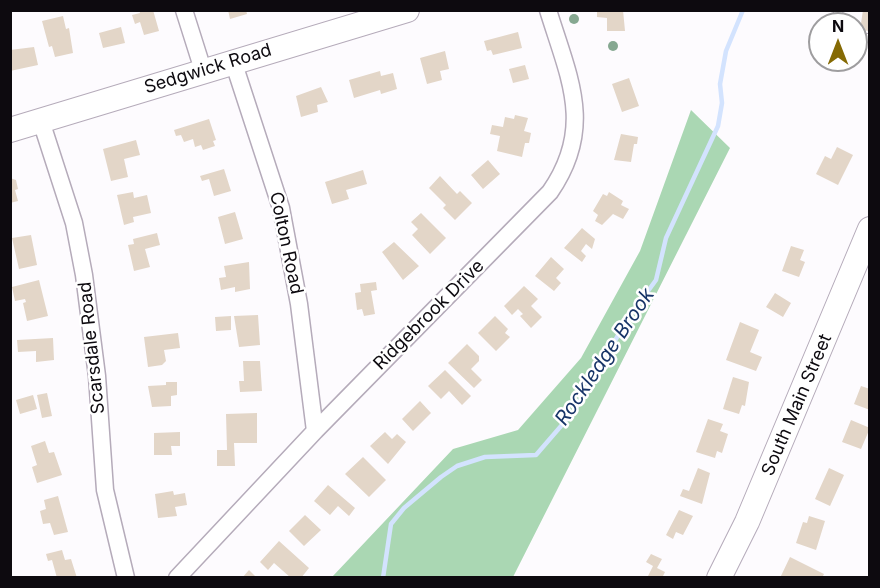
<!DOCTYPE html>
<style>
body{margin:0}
#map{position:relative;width:880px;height:588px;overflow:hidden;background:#fdfbfe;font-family:Inter,sans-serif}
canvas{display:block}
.frame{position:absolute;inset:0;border:12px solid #0d0a0f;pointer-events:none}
.north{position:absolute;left:808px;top:12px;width:60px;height:60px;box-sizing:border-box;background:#fff;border:2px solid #9e9d9f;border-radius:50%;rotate:0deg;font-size:16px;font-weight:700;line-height:24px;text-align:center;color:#0d0a0f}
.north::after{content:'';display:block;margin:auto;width:21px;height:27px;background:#856a04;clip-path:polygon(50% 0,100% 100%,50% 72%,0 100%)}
</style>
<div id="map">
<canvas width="880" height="588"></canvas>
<div class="frame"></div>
<div class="north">N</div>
</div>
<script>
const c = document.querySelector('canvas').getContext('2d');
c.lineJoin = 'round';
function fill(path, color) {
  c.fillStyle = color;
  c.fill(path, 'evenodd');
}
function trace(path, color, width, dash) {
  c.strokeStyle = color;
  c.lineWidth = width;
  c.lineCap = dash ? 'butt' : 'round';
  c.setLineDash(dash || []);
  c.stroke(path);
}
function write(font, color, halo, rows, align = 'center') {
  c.font = font + ' Inter,sans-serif';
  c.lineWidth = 5;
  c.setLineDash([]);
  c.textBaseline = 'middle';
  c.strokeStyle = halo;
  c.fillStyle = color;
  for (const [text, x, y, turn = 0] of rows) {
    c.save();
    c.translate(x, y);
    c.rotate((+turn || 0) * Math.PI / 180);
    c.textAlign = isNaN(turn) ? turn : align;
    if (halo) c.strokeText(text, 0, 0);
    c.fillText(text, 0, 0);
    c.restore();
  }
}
const forest = new Path2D(`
 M691,110L730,148L513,577H332L453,449L518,430L581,358L640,251Z`);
const stream = new Path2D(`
 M383,578L391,524L404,508L441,477L457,466L485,457L536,455L574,411L627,320L656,280L666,238L718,126L722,103L720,84L726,51L743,10`);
const building = new Path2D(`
 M139,10H153L159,31L144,35L140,22L135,24L132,15L140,13Z
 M228,10H246L247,14L230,19Z
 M597,10H623L625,31H607V18L597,17Z
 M863,10H870V31L860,30Z
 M63,16L66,29L69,28L73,53L55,57L52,46L49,47L42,21Z
 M121,27L125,43L103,48L99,33Z
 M518,32L522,48L493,55L491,50L487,51L484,41Z
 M34,47L38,65L10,71V50Z
 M445,51L449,69L440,71L442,80L427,84L420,58Z
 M525,65L529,79L513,83L509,69Z
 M380,71L381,76L393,73L397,89L381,94L380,90L354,98L349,80Z
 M629,78L639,106L622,112L612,84Z
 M321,87L328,102L317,105L318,112L301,117L296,96Z
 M515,115L528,118L524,131L531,133L529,143H525L522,157L497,151L500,136L490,134L492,125L503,127L505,117L514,119Z
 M209,119L216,140L213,141L215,146L203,150L201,145L195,147L193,139L184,142L181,135L176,136L174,130Z
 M621,134L638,137L637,144H634L631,162L614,160Z
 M136,140L140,155L124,159L128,177L111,181L103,149Z
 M837,147L853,155L838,185L816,174L825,156L831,159Z
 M488,160L500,174L483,189L471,175Z
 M224,169L231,191L214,196L209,179L202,181L200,176Z
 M363,170L367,184L346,190L349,199L332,204L325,182Z
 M440,176L457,194L460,191L472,203L455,220L443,208L446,205L429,188Z
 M10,178L16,180L18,189L15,190L18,201L10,203Z
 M133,192L134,198L147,195L151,213L133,217L134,222L124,225L117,195Z
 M609,192L623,201L621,205L629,209L623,219L613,214L602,225L595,221L598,215L593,211L603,194L607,196Z
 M235,212L243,239L225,244L218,217Z
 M421,213L446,238L430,254L412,235L418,229L411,222Z
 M582,228L595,239L592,249L586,244L581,251L586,256L582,262L564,248Z
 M157,233L160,245L145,249L150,267L134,271L128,245L134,244L133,239Z
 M31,235L37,265L19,269L12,238Z
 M394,242L419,266L403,280L382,252Z
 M791,246L804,250L800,260L805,262L799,277L782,271Z
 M551,257L564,269L556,278L561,283L554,291L535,276Z
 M249,262L250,289L235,292V287L221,290L219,278L226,277L224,266Z
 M39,280L48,316L27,321L23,303L26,302L25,299L15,301L12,287Z
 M376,282L377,290L371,291L375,314L364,316L362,309L357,310L355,293L361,292L360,284Z
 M524,286L538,299L531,306L542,317L531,328L520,316L523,314L518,309L512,315L504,306Z
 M775,293L791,303L783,317L766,307Z
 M258,315L260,345L239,347L234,316Z
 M231,316V330L216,331L215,317Z
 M495,316L508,329L505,333L510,337L496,351L478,333Z
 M740,322L759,330L750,352L762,357L756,371L726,360Z
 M178,333L180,348L164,350L166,361L162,365L148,367L144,337Z
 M53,338L54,360L36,362V351L18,352L17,340Z
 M467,344L479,356V361L471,369L482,380L474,388L448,363Z
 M243,361H260L262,391L240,392L239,381H244Z
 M445,370L471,396L462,405L449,391L441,399L428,386Z
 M733,377L749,382L745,406L742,405L739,414L723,409Z
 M166,382H177V395L171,396V406L152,407L148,386L166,385Z
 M861,386L870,389V410L854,404Z
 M47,393L52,416L42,418L37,395Z
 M33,395L37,409L20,414L16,400Z
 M420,401L431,413L413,431L402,419Z
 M257,413V443H234L235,466H217V450H227L226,414Z
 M708,419L723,424L720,431L728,434L722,453L717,451L715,458L696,452Z
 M851,420L870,428L861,449L842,442Z
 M180,432V446H171L172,455H154V433Z
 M385,432L392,439L397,434L406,442L388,464L370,446Z
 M45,441L49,453L54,452L62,475L37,483L32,467L37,465L31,446Z
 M363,457L386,480L369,497L345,474Z
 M698,468L710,473L702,504L680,496L683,489L689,491Z
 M829,468L844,475L830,506L815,499Z
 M328,485L355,508L349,516L338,506L330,515L314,501Z
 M173,491L174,495L185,493L187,505L175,507L177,516L158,518L155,494Z
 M58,496L68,532L54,535L50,523L43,524L40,511L46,509L44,500Z
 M679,510L693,516L683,535L676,532L673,539L666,535Z
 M305,515L321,530L304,546L289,531Z
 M809,516L825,521L816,550L796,543L803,522L807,523Z
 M279,541L309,568L301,578H291L274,563L268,570L260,562Z
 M62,550L65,560L71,559L77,578H57L52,560L48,561L46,554Z
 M651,554L662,559L657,568L665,572L662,578H647L653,566L646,562Z
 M790,557L824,574L822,578H780Z
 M249,570L257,578H242Z`);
const lane = new Path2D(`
 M834,24L839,10
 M865,38H870`);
const street = new Path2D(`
 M184,10L203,70
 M233,61L281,208L299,304L315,431
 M41,121L74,223L84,275L97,376L105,490L126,578
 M177,578L315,431L550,192C595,127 569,78 548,10`);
const secondary = new Path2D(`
 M10,130L407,10
 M719,578L747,522L870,229`);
const trees = [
 [574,19],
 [613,46]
];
const streetNames = [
 ["Sedgwick Road",208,69,-17],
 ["Colton Road",286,243,78],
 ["Ridgebrook Drive",429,315,-45],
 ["Scarsdale Road",92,348,-96],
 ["South Main Street",797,405,-67]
];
const waterNames = [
 ["Rockledge Brook",605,357,-56]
];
fill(forest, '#aad7b3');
trace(stream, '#d3e3fe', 4.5);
fill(building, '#e3d6c8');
trace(lane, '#b5abba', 10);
trace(street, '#b5abba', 19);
trace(secondary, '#b5abba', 26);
trace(lane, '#fff', 8);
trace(street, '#fff', 16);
trace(secondary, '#fff', 24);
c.fillStyle = '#86a891';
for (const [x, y] of trees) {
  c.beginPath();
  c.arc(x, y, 5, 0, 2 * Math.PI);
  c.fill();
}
write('18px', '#0d0a0f', '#fff', streetNames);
write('italic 20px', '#183568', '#fff', waterNames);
</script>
